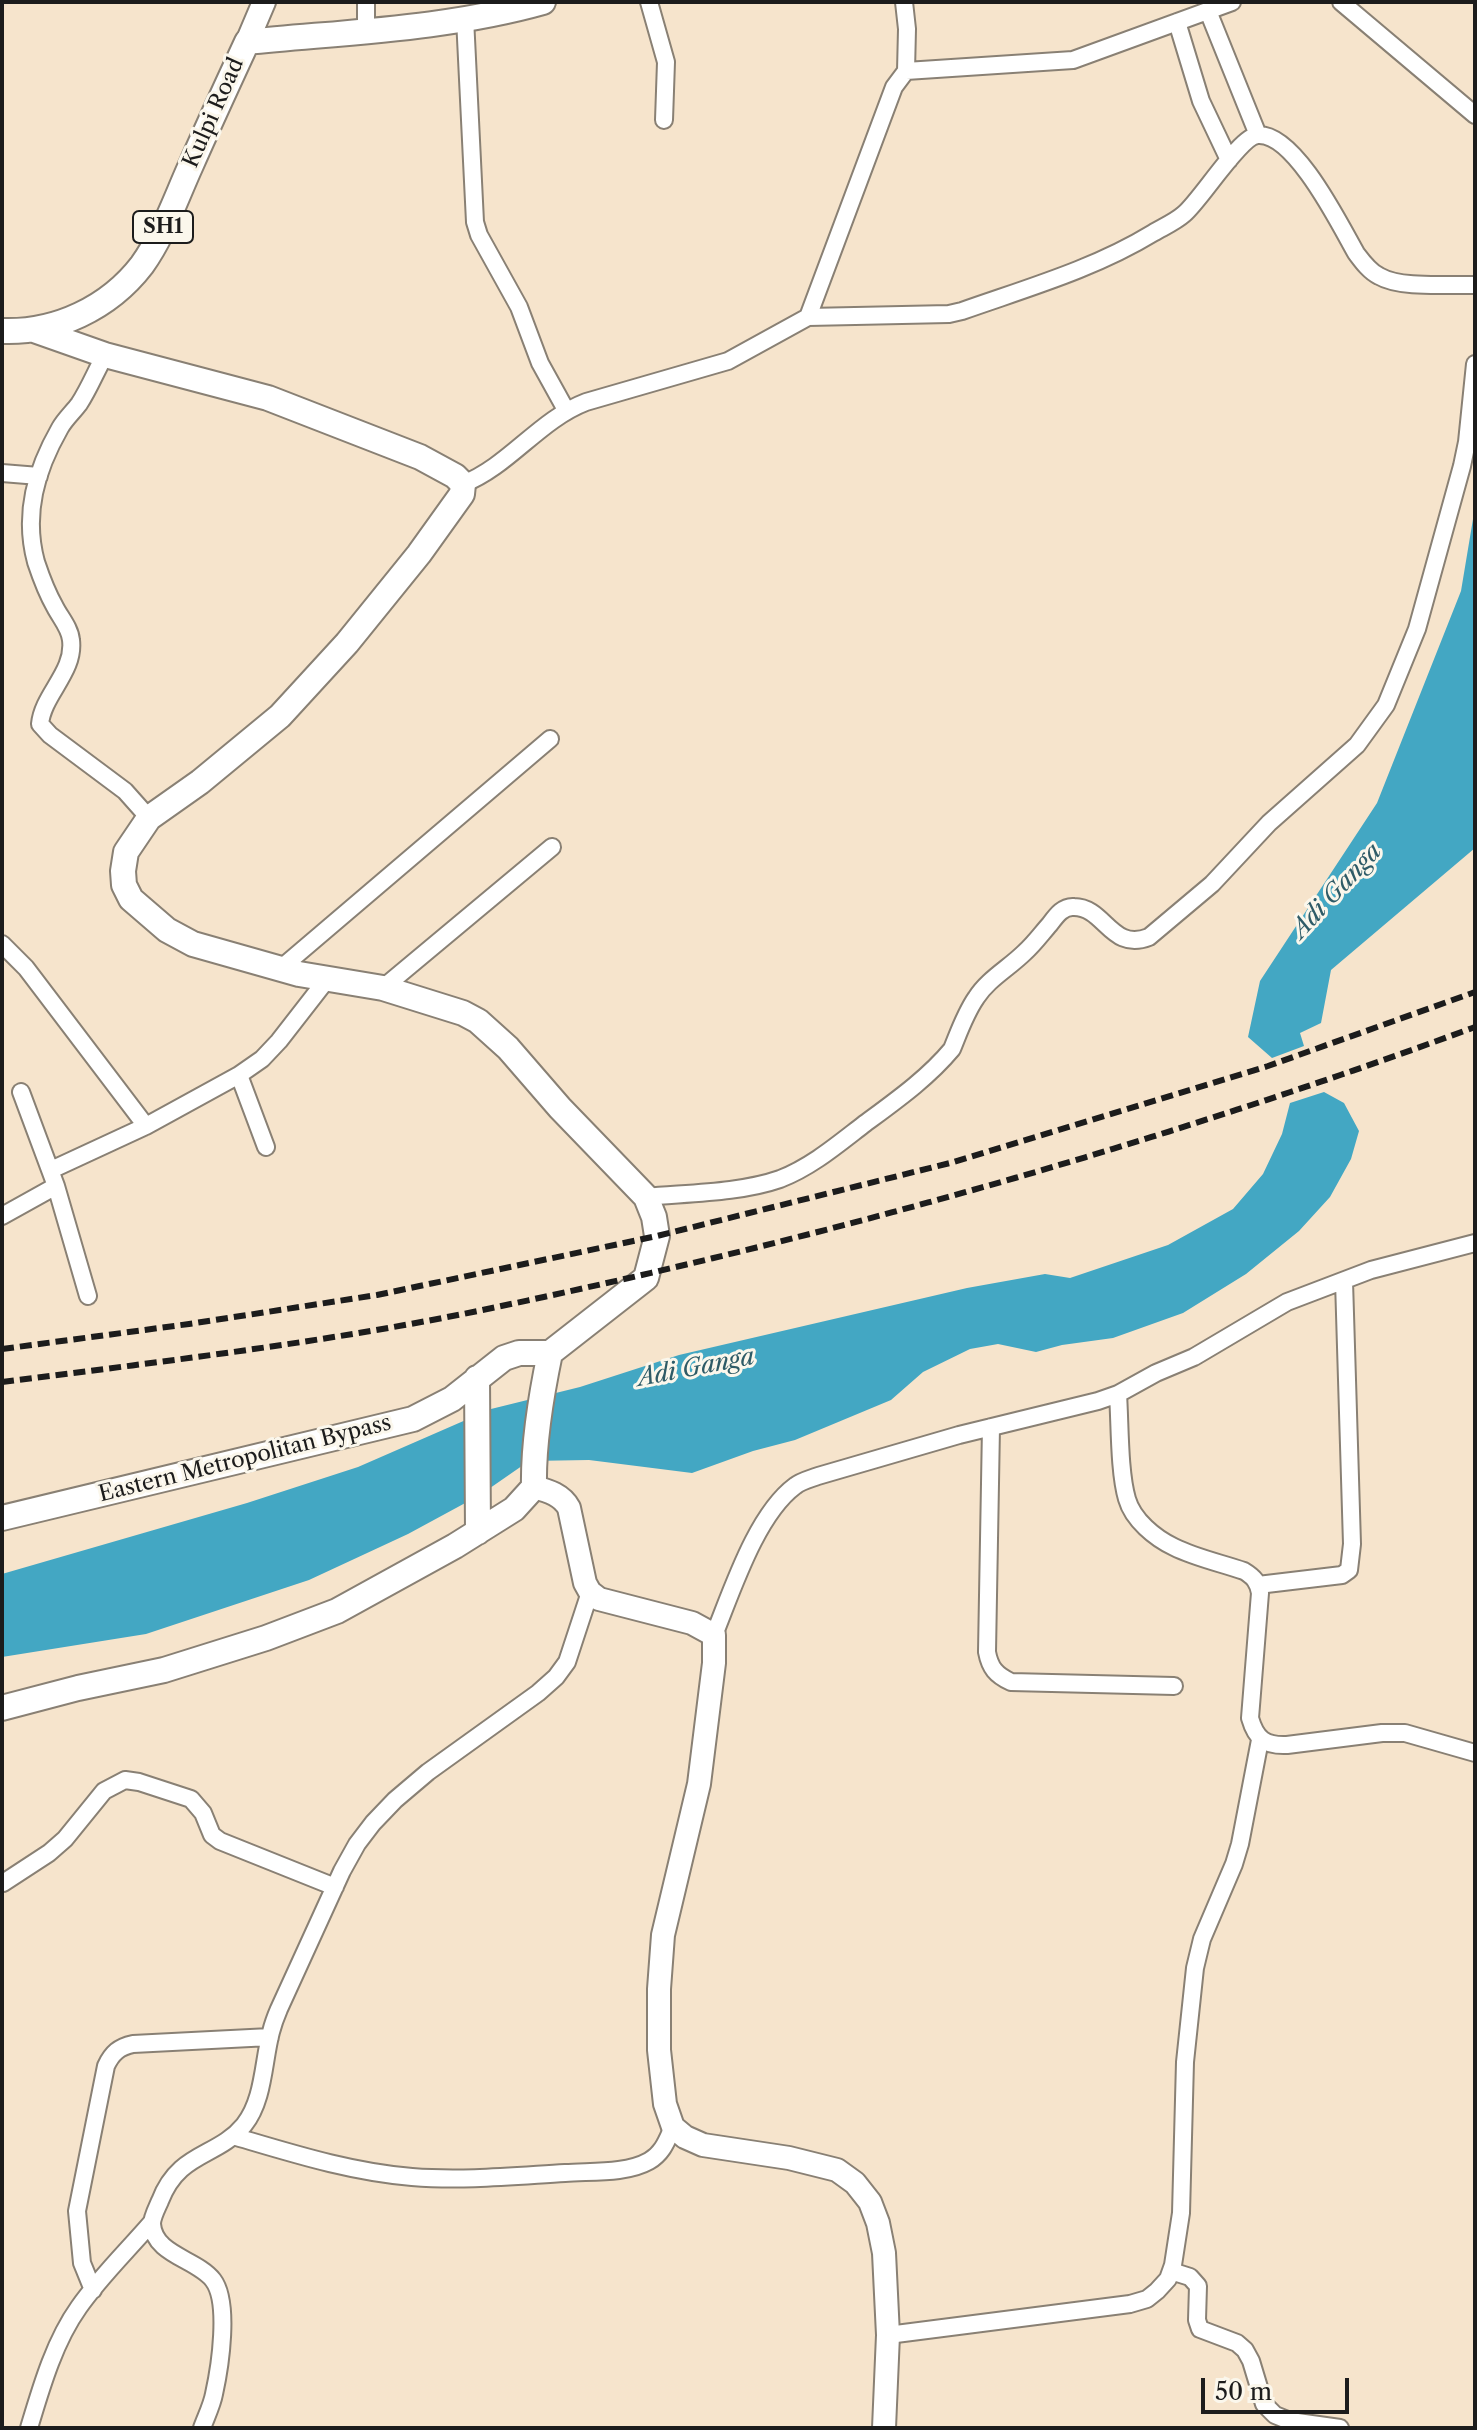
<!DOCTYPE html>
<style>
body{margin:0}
#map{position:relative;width:1477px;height:2430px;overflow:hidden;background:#f6e4cc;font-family:"Libre Caslon Text",serif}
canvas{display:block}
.frame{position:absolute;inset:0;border:4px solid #1c1c1c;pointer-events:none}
.scale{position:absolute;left:1201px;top:2378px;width:148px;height:36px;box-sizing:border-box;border:4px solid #1c1c1c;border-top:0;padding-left:10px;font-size:24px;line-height:28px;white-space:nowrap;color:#1c1c1c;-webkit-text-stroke:6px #fbf7ec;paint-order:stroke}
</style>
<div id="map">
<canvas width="1477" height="2430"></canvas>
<div class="frame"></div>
<div class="scale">50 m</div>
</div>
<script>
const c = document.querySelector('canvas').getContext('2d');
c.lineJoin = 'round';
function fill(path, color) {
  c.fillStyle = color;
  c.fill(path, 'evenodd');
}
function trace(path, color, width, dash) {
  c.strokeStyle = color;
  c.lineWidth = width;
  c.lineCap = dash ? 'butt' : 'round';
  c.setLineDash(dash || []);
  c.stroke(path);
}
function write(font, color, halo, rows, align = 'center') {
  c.font = font + ' "Libre Caslon Text",serif';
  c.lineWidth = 6;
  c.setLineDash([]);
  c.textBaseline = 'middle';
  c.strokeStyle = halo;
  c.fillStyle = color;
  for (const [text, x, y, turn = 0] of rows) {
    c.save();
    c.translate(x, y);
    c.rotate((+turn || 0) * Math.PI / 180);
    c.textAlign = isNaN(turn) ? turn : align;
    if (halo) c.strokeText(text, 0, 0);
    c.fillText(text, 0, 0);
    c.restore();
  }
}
const water = new Path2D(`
 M1475,507V848L1331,970L1321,1023L1300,1033L1304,1046L1272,1058L1248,1037L1260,981L1377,803L1461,591Z
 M1324,1092L1344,1103L1359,1131L1351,1159L1330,1197L1299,1231L1246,1274L1183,1313L1113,1338L1062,1345L1036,1352L998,1344L970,1349L923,1372L891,1400L795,1440L753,1451L692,1473L589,1460L529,1461L480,1495L408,1534L309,1580L146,1634L2,1657V1574L247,1503L358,1467L491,1409L580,1387L679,1355L967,1288L1045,1274L1070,1278L1168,1245L1233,1209L1263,1174L1282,1134L1290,1103Z`);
const street = new Path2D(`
 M366,2V30
 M649,2L666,62L664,120
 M904,2L907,29L906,71
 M1341,2L1475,115
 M1208,11L1258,135
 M465,18L475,222L479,235L519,307L540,363L566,410
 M1177,22L1201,101L1229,160
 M808,317L894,87L906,71L1073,60L1232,2
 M105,355C96,371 89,389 79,404C73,412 65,419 60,428C36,470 23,514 36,562C41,577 47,593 55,607C60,617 70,628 71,640C75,672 43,694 40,724L50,735L125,791L149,818
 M2,473L39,476
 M463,484C509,466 539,420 586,402L728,361L808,317L949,314L962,311C1027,288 1094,269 1153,233C1163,227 1175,222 1184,214C1201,200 1240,136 1258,135C1295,133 1340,225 1356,253C1362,261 1369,271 1379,276C1401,289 1449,284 1475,285
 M2,944L26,968L146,1126
 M280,969L550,739
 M383,988L552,847
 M239,1075L266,1147
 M21,1092L56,1186L88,1296
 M51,1170L146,1126L239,1075L262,1059L279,1041L328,978
 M646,1197C688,1193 740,1193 780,1179C811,1167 837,1145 863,1125C894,1102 927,1079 952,1049C959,1032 965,1014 976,998C988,979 1009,968 1025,952C1034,944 1042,933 1050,924C1056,916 1063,906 1074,907C1105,907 1111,952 1149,937L1212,884L1269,823L1357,745L1386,705L1417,629L1462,466L1467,442L1475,364
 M2,1216L56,1186
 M1118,1394C1120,1423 1119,1472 1127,1499C1133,1520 1155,1538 1174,1547C1196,1558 1221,1563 1244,1571C1254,1577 1258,1582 1260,1593L1250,1718C1256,1739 1265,1746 1287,1745L1382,1733H1405L1475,1753
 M991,1427L987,1652C990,1668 996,1675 1011,1682L1174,1686
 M1258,1585L1342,1575L1349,1570L1352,1544L1344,1281
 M714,1635C732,1591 756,1515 795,1486C801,1481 810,1479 818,1476L959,1435L1098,1401L1118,1394L1156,1373L1194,1357L1287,1302L1371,1270L1475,1243
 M3,1883L49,1853L65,1839L104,1791L125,1780L139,1782L191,1799L203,1813L212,1835L220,1841L335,1887
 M233,2136C291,2153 350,2172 412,2177C463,2181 514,2176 565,2173C591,2171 626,2174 649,2161C663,2153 667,2140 673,2127
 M1171,2271L1190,2277L1198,2286L1197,2320L1200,2329L1237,2343L1245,2350L1251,2361L1264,2404L1275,2415L1290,2421L1340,2428
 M93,2290L82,2263L77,2211L106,2066C112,2053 119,2047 133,2044L270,2037
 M888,2335L1130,2304L1147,2299L1157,2291L1168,2279L1173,2265L1181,2213L1185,2062L1195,1968L1202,1939L1234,1864L1240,1844L1260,1740
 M29,2428C41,2388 54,2342 79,2307C100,2277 128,2250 152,2222
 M202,2428C206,2417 212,2405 214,2394C220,2367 230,2302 213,2280C197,2259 154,2255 152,2224C152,2217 157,2208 160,2201C179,2151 217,2158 244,2125C264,2100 263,2062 271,2032C273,2024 276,2016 279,2009L342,1871L357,1844L373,1823L395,1800L428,1772L538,1693L556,1677L567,1662L590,1592`);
const secondary = new Path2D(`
 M247,42L264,2
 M534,1487C549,1491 562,1495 569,1508L585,1583L590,1592L599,1599L692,1623L714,1635V1663L699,1784L663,1935L659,1989V2050L665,2104L673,2127L685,2137L703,2145L789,2158L837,2170L855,2183L870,2202L878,2223L884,2253L888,2335L884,2428`);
const primary = new Path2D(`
 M2,331C56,333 109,308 142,265C163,236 176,198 191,165C209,124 228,83 247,42C345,32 447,29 543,2
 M477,1378L478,1532
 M2,1518L413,1419L452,1399L504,1358L519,1353H550
 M2,1708L78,1688L164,1670L266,1638L337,1611L455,1546L514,1509L534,1487C533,1443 541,1396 550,1353L646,1278L657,1236L654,1217L646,1197L560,1108L508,1048L478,1021L463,1013L383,988L299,974L193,944L167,930L131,899L124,885L123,871L126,852L149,818L200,782L280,716L347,643L419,554L462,494L463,484L455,476L420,457L268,398L105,355L34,330`);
const rail = new Path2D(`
 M2,1349L189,1324L377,1295L657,1236L950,1163L1268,1066L1475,992
 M2,1382C166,1361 331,1342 492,1308C826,1238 1155,1145 1475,1027`);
const shields = [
 [163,227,60]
];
const shieldNames = [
 ["SH1",163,227]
];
const streetNames = [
 ["Kulpi Road",214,113,-66],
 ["Eastern Metropolitan Bypass",245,1459,-14]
];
const waterNames = [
 ["Adi Ganga",1337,891,-47],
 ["Adi Ganga",696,1368,-11]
];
fill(water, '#43a7c3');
trace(street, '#898074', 20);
trace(secondary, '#898074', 26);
trace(primary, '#898074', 28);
trace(street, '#fff', 16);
trace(secondary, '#fff', 22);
trace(primary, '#fff', 24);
trace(rail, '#1c1c1c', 6, [12, 6]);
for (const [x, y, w] of shields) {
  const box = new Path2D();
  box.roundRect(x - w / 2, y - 16, w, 32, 6);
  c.fillStyle = '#fbf7ec';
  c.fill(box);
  trace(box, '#1c1c1c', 2);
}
write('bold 20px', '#1c1c1c', null, shieldNames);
write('22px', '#1c1c1c', '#fbf7ec', streetNames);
write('italic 24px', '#2e5b67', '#fbf7ec', waterNames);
</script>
